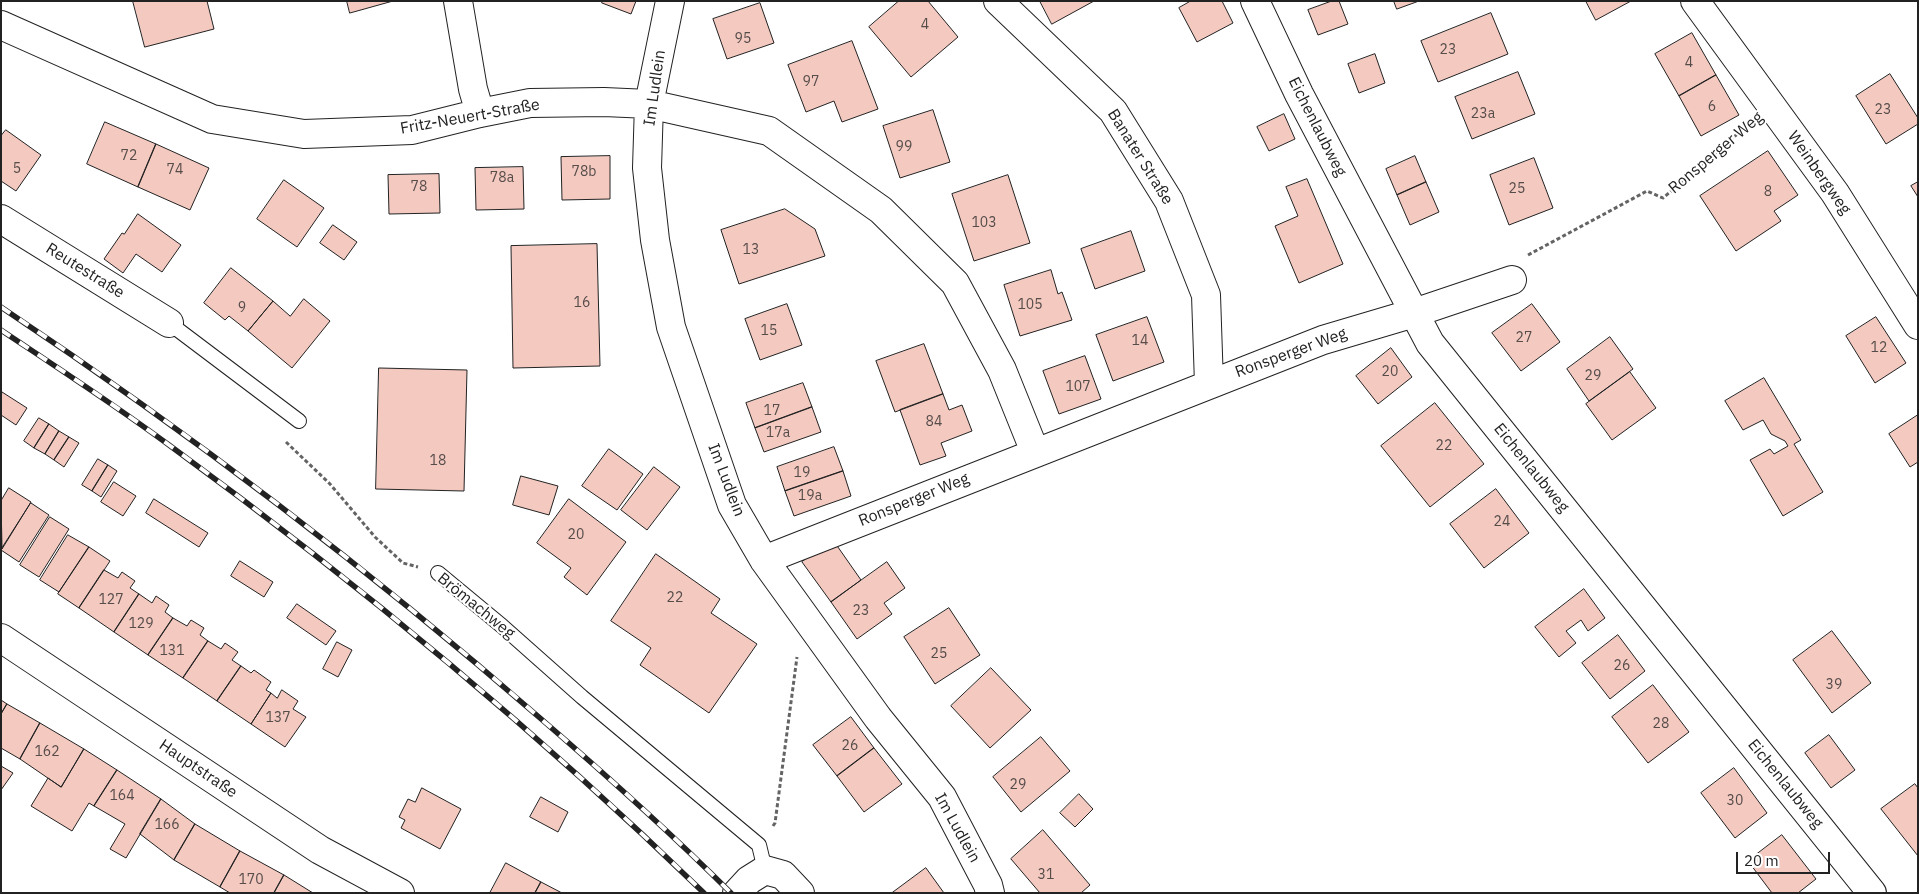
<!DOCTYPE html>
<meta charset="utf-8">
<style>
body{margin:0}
#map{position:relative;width:1919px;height:894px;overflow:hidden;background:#fff;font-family:"IBM Plex Sans",sans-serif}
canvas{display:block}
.frame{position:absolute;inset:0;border:2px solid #222;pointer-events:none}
.scale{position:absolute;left:1736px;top:852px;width:94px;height:22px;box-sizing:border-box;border:2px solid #222;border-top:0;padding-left:6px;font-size:15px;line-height:18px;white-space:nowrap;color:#222;-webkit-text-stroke:4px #fff;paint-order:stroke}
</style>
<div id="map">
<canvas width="1919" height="894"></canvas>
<div class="frame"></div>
<div class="scale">20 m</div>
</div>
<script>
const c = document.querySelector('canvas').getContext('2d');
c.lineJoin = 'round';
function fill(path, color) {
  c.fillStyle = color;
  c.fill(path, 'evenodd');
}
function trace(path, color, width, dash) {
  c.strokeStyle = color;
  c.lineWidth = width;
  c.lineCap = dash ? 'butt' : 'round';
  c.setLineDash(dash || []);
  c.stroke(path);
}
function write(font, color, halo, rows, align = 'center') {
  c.font = font + ' "IBM Plex Sans",sans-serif';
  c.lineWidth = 4;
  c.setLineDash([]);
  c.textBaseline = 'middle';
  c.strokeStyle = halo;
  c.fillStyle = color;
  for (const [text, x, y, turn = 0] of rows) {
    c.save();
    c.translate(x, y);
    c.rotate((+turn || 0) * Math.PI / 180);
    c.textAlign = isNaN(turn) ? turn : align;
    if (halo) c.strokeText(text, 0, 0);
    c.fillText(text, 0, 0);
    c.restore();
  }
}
const building = new Path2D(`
 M133,1H207L214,29L145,47Z
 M347,1H393L350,13Z
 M603,1H636L631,14L602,3Z
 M899,1H928L958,37L911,77L869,27Z
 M1040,1H1094L1052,24Z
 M1191,1H1222L1233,23L1197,42L1179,8Z
 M1332,1H1339L1348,24L1318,35L1308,10Z
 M1394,1H1419L1397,9Z
 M1586,1H1631L1596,20Z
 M760,3L774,43L727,59L713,19Z
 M1491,13L1508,54L1438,82L1421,41Z
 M1692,33L1716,75L1679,96L1655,54Z
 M852,41L878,109L842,122L834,101L806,112L788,65Z
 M1375,54L1385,83L1359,93L1348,64Z
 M1518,72L1535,114L1472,139L1455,97Z
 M1890,74L1918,118V124L1886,144L1856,96Z
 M1716,75L1739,115L1701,136L1679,96Z
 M933,110L950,162L900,178L883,126Z
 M1284,114L1295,139L1269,151L1257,127Z
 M105,122L156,144L138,187L87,164Z
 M6,130L41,155L16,191L1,181V136Z
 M156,144L209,168L190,210L138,187Z
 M1768,151L1798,195L1774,211L1781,221L1736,251L1700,196Z
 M610,156V199L562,200L561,157Z
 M1415,156L1426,182L1397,195L1386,169Z
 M1534,158L1553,208L1509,225L1490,175Z
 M523,167L524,209L476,210L475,168Z
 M439,174L440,213L389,214L388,175Z
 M1008,175L1030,243L974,261L952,194Z
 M1307,179L1343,264L1299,283L1275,226L1298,216L1286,187Z
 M284,180L324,208L297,247L257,219Z
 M1426,182L1439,212L1410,225L1397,195Z
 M1918,182V197L1911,186Z
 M785,209L815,229L825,256L739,284L721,230Z
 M138,214L181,245L162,272L136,254L123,273L104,259L122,233L124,234Z
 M333,225L357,242L344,260L320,243Z
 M1131,231L1145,271L1095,289L1081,249Z
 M597,244L600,366L513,368L511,246Z
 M231,268L273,301L248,331L229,316L225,320L204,303Z
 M1051,270L1058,294L1062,292L1072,320L1020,336L1004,285Z
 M304,299L330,321L292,368L248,331L273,301L290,316Z
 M787,304L802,345L760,360L745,319Z
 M1532,304L1560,342L1521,371L1492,333Z
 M1147,317L1164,362L1113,381L1096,335Z
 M1876,317L1906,363L1875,383L1846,336Z
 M1610,337L1633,369L1589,401L1567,369Z
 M924,344L943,394L895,412L876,361Z
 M1391,348L1412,377L1378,404L1356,376Z
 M1085,356L1101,399L1059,414L1043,371Z
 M379,368L467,370L464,491L376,489Z
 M1630,372L1656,408L1612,440L1586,404Z
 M1764,378L1801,440L1794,444L1823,492L1783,516L1750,460L1770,449L1774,454L1788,446L1785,441L1771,434L1763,420L1743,430L1725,401Z
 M803,383L812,407L755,428L746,403Z
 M2,392L27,408L16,425L1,415Z
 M943,394L949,410L962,405L972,431L941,443L946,456L920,465L900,410Z
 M1435,403L1484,464L1430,507L1381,446Z
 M812,407L821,432L764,452L755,428Z
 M1918,415V462L1910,467L1889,434Z
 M39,418L49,424L34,448L24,441Z
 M49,424L59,431L45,454L34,448Z
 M59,431L69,437L54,460L45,454Z
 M69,437L79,443L64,467L54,460Z
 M834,447L843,471L785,491L777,467Z
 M609,449L643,474L617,510L582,486Z
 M98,459L108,465L92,491L82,485Z
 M108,465L117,471L101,497L92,491Z
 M654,467L680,487L647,530L621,510Z
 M843,471L851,496L794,516L785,491Z
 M521,476L558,486L549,515L513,505Z
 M114,482L136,496L123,516L101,502Z
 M9,488L31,502L2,549L1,501Z
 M1496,489L1529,533L1484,568L1450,524Z
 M154,499L208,533L199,547L146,513Z
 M569,499L626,542L587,595L564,577L571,568L537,543Z
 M31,503L49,515L19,562L1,550Z
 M50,517L69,529L39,577L20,565Z
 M68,535L89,547L59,592L40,580Z
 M833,540L861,580L831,602L802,562Z
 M89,547L110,561L79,608L58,594Z
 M656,554L720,599L711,613L757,644L709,713L640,665L651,648L611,621Z
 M240,561L273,582L264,597L231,576Z
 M887,562L905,588L884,603L892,614L857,639L831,602Z
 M104,570L118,578L122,572L135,581L130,588L139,594L114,632L79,608Z
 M1584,589L1605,618L1588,631L1581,620L1566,631L1576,643L1559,657L1535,627Z
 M139,594L152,603L156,596L169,605L165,612L173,618L148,655L114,632Z
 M297,604L336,631L326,645L287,618Z
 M949,608L980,655L935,684L904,637Z
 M173,618L187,626L191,620L204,628L200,635L208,641L183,678L148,655Z
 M1832,631L1871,683L1832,713L1793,660Z
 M1618,635L1645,671L1610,699L1582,663Z
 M208,641L221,649L225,643L238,652L232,660L241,666L217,701L183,678Z
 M337,642L352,650L338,677L323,669Z
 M241,666L251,673L254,670L271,682L266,690L271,693L251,724L217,701Z
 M991,668L1031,710L990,748L951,706Z
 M1653,685L1689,732L1648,763L1612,717Z
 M282,690L298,701L293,709L306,717L285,747L251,724L271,693L277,698Z
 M1,700L7,704L1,714Z
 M7,704L40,723L20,759L1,748V714Z
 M851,717L874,748L837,776L813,745Z
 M40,723L84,749L61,787L20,759Z
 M1829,735L1855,770L1831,788L1805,753Z
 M1041,737L1070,771L1021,812L993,777Z
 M874,748L902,784L864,812L837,776Z
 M84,749L117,770L94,806L89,803L72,831L31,806L48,778L61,787Z
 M1,766L13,773L1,790Z
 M1734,768L1767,813L1735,838L1701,793Z
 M117,770L161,799L126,858L110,849L125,824L94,806Z
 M1915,784L1918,788V856L1881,809Z
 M422,788L461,809L440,849L401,828L405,820L399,817L408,799L415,802Z
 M1079,794L1093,809L1075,827L1060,813Z
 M541,797L568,812L558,832L530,817Z
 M161,799L195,824L174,860L140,834Z
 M195,824L240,851L220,887L174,860Z
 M1043,830L1090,885L1081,893H1040L1011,859Z
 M1782,835L1816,879L1798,893H1772L1748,861Z
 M240,851L284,875L274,893H230L220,887Z
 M506,863L541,882L535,893H490Z
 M926,868L944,893H892Z
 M284,875L313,893H274Z
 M541,882L562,893H535Z`);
const path = new Path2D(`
 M1528,255L1647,191L1663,198L1749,124
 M286,442L330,484L375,537L403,563L418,567
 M773,826L775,823L797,657`);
const service = new Path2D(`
 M169,323L299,421
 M438,573L502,626L582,697L759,845L765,870`);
const minor = new Path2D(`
 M458,1L473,89L480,113
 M670,1L649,104L647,168L655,240L671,327L732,505L764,560L878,718L942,797L988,885L990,893
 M998,1L1113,111L1169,201L1206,295L1209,384
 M1255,1L1299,94L1430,343L1872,893
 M1695,1L1835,193L1918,325
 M1,25L212,119L304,134L412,130L480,113L530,103L604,102L649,104L769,131L881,210L955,283L1002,370L1035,452
 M1,219L169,323
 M764,560L1323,340L1414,313L1512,280
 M737,893L749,880L765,870L783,875L800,893`);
const tertiary = new Path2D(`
 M1,638L320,850L400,893`);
const rail = new Path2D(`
 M1,307C190,433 369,569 540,718C605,774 670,832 731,893
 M1,330C58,368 115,405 169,445C357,582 537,731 704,893`);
const numberNames = [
 ["4",925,25],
 ["95",743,39],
 ["23",1448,50],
 ["4",1689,63],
 ["97",811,82],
 ["6",1712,107],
 ["23",1883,110],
 ["23a",1483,114],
 ["99",904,147],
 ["72",129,156],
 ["5",17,169],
 ["74",175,170],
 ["78b",584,172],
 ["78a",502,178],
 ["78",419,187],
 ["25",1517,189],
 ["8",1768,192],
 ["103",984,223],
 ["13",751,250],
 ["16",582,303],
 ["105",1030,305],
 ["9",242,308],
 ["15",769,331],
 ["27",1524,338],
 ["14",1140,341],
 ["12",1879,348],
 ["20",1390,372],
 ["29",1593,376],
 ["107",1078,387],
 ["17",772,411],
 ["84",934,422],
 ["17a",778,433],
 ["22",1444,446],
 ["18",438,461],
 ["19",802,473],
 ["19a",810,496],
 ["24",1502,522],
 ["20",576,535],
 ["22",675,598],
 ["127",111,600],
 ["23",861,611],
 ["129",141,624],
 ["131",172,651],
 ["25",939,654],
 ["26",1622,666],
 ["39",1834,685],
 ["137",278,718],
 ["28",1661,724],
 ["26",850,746],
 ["162",47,752],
 ["29",1018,785],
 ["164",122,796],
 ["30",1735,801],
 ["166",167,825],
 ["31",1046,875],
 ["170",251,880]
];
const streetNames = [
 ["Im Ludlein",655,88,-82],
 ["Fritz-Neuert-Straße",470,117,-10],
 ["Eichenlaubweg",1317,127,63],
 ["Ronsperger Weg",1716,153,-40],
 ["Banater Straße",1140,157,58],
 ["Weinbergweg",1819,173,55],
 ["Reutestraße",85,271,32],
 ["Ronsperger Weg",1291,353,-20],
 ["Eichenlaubweg",1531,468,51],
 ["Im Ludlein",726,480,69],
 ["Ronsperger Weg",914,500,-22],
 ["Brömachweg",476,606,39],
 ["Hauptstraße",198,769,34],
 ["Eichenlaubweg",1785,784,51],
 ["Im Ludlein",957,828,61]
];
fill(building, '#f3c9c0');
trace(building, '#222', 1);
trace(service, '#222', 16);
trace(minor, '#222', 30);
trace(tertiary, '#222', 30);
trace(path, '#646464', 3, [4, 2.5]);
trace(service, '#fff', 14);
trace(minor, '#fff', 28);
trace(tertiary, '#fff', 28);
trace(rail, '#222', 5.5);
trace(rail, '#fff', 4, [11]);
write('14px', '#564c4a', null, numberNames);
write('16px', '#222', '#fff', streetNames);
</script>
